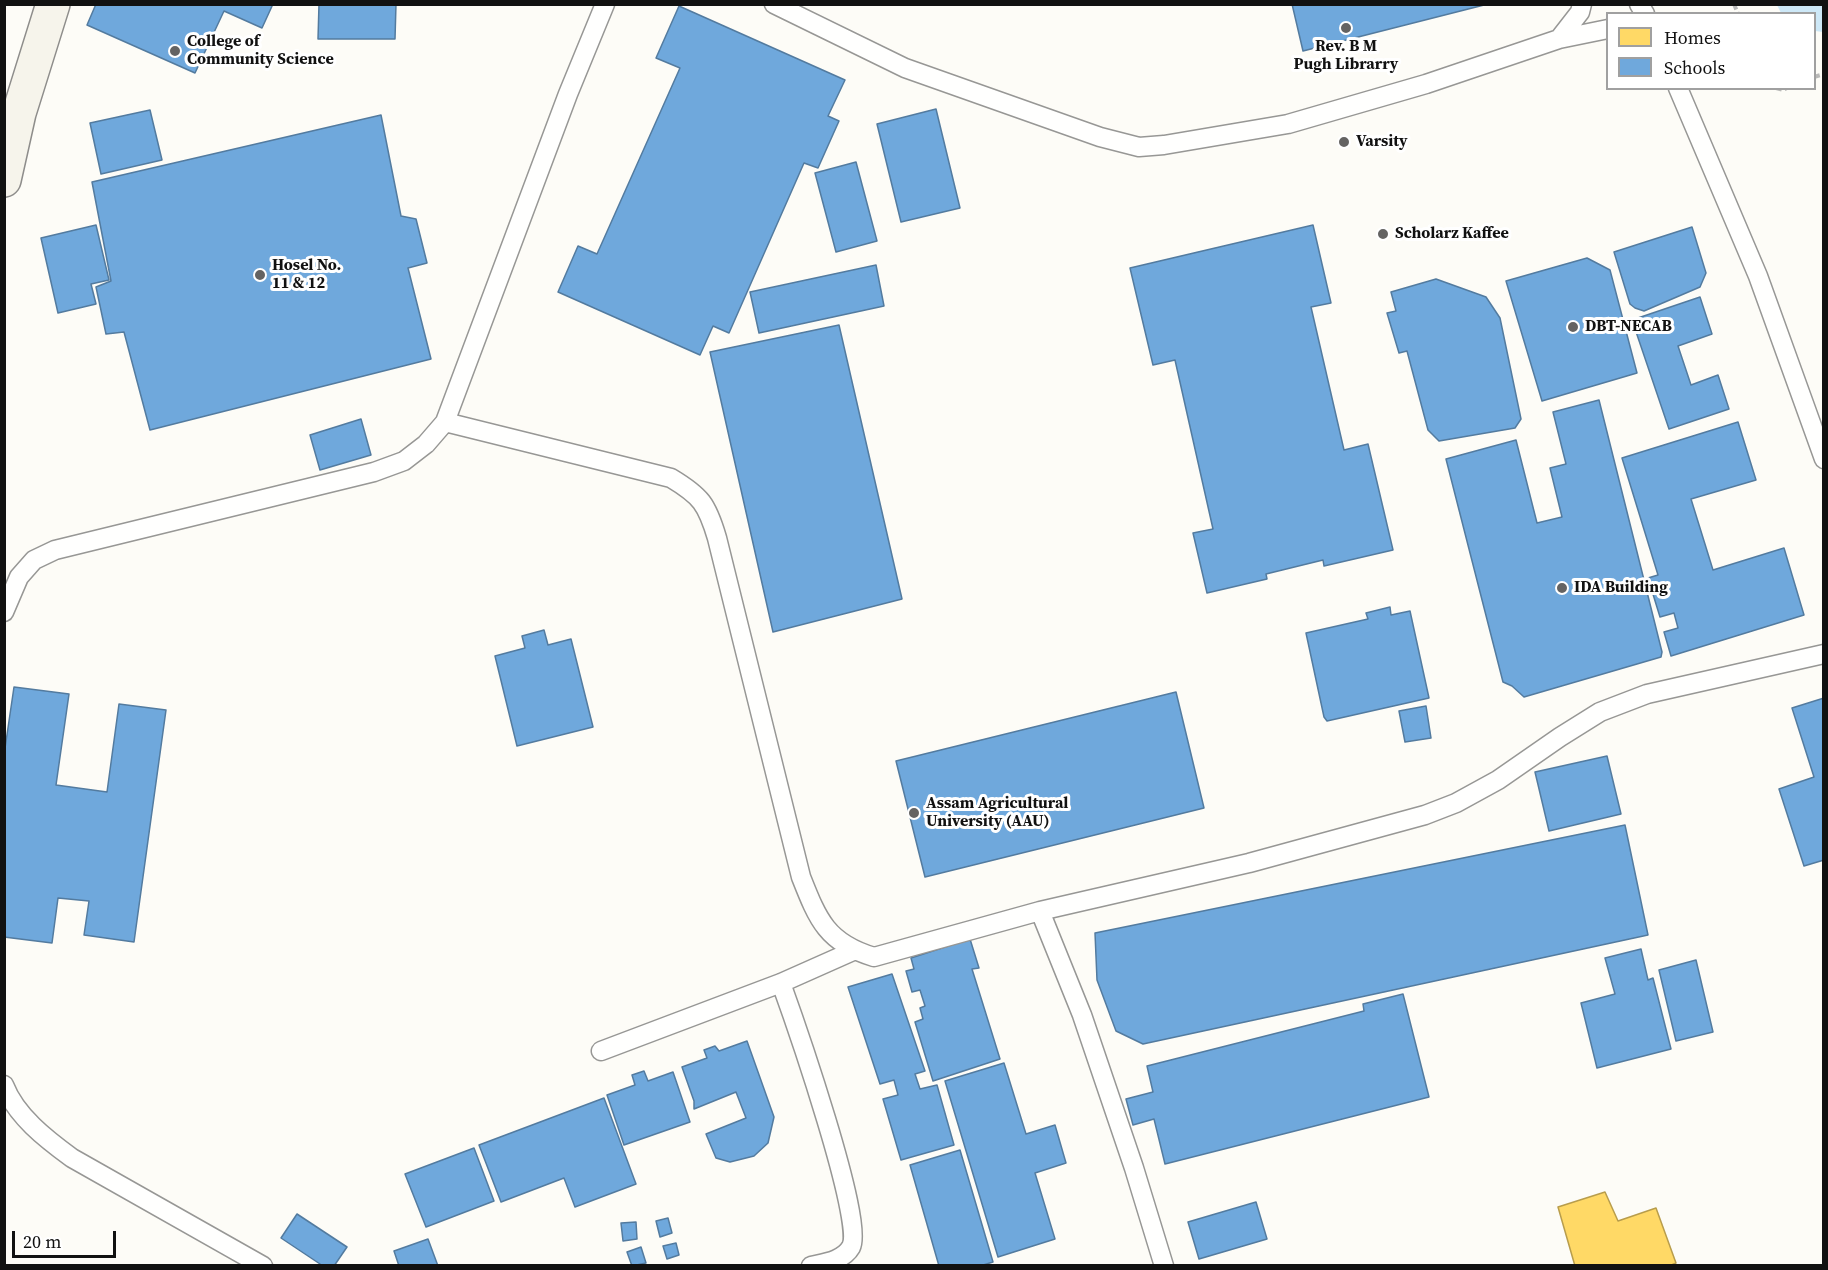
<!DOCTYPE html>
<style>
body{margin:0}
#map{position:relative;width:1828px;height:1270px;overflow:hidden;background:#fdfcf7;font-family:"Source Serif 4",serif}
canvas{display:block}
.frame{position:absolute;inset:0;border:6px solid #111;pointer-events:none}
.legend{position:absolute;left:1606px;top:12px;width:210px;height:78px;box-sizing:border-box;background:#fff;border:2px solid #a0a0a0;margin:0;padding:8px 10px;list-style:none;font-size:18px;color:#111}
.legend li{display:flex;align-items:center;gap:12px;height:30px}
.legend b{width:30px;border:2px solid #a0a0a0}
.scale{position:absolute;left:12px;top:1231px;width:104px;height:27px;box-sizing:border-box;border:3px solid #111;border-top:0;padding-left:8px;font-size:18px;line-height:21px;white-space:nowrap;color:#111;-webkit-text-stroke:4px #fff;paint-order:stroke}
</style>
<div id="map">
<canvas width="1828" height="1270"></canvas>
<div class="frame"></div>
<ul class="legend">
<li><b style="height:16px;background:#ffd966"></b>Homes</li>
<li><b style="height:16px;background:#6fa8dc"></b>Schools</li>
</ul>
<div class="scale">20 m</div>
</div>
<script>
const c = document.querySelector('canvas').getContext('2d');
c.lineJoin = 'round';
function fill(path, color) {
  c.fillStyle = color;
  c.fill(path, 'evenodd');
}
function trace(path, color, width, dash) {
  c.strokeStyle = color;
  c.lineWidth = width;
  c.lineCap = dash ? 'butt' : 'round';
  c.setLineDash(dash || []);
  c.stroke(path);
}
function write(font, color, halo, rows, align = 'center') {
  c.font = font + ' "Source Serif 4",serif';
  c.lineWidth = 6;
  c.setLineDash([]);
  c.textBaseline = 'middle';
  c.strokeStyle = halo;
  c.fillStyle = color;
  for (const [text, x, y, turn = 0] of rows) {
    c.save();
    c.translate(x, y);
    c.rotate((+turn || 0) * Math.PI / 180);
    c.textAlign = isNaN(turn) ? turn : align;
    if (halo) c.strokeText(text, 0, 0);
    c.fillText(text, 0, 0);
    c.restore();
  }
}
const water = new Path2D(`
 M1777,5H1823V32L1815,31L1814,14L1781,13Z`);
const homes = new Path2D(`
 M1605,1192L1618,1221L1656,1208L1676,1263L1669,1266H1575L1558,1207Z`);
const schools = new Path2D(`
 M96,4H273L262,28L224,11L195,73L87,25Z
 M319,4H396L395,39H318Z
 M1292,4H1488L1303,51Z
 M679,6L845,80L828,116L839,121L818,168L804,163L729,333L713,326L700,355L558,292L578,246L597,254L680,68L656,58Z
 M936,109L960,208L901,222L877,124Z
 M150,110L162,160L101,174L90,123Z
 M381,115L401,216L416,219L427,263L408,268L431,359L150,430L124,332L106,334L96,287L111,281L92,182Z
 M856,162L877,241L836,252L815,173Z
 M96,225L109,280L91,284L96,304L58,313L41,238Z
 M1313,225L1331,303L1311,307L1344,450L1368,444L1393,550L1324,566L1323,560L1266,574L1267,579L1207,593L1193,533L1213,529L1175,360L1153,365L1130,268Z
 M1692,227L1706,273L1700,287L1644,311L1635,308L1630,304L1614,252Z
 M1587,258L1610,270L1637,373L1542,401L1506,281Z
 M876,265L884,306L759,333L750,292Z
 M1436,279L1486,297L1500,318L1521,419L1515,428L1439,441L1428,430L1407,351L1399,353L1387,313L1396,311L1391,292Z
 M1700,297L1712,334L1678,346L1691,385L1718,375L1729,409L1669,429L1632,320Z
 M839,325L902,599L773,632L710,352Z
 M1599,400L1662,652L1661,657L1524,697L1512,686L1503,682L1446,459L1516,440L1537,523L1562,517L1550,468L1566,464L1553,412Z
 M361,419L371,455L320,470L310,435Z
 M1738,422L1756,480L1691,499L1713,570L1784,548L1804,615L1671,656L1664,632L1678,628L1674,613L1660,617L1648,578L1658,575L1622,458Z
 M1390,607L1391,615L1410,611L1429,698L1327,721L1324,717L1306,633L1368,619L1366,613Z
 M544,630L548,645L571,639L593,727L517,746L495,656L525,648L522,636Z
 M14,687L69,694L56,785L107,792L119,704L166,710L134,942L84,935L89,901L58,898L52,943L4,937V755Z
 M1176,692L1204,808L925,877L896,761Z
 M1824,698V860L1804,866L1779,789L1814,777L1792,708Z
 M1426,706L1431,738L1405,742L1399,711Z
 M1607,756L1621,814L1549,831L1535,772Z
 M1625,825L1648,935L1143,1044L1116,1031L1097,980L1095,933Z
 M970,939L979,968L972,969L1000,1059L933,1081L915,1022L923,1019L920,1008L925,1006L920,990L912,992L906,971L914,969L911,958Z
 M1641,949L1648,980L1653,978L1671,1049L1597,1068L1581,1003L1615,994L1605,958Z
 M1696,960L1713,1032L1676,1041L1659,970Z
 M892,974L925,1071L915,1074L920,1089L937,1085L954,1145L901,1160L883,1099L898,1095L894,1080L880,1084L848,987Z
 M1403,994L1429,1097L1165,1164L1154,1119L1133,1125L1126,1099L1153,1092L1147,1066L1364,1011L1363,1004Z
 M747,1041L774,1117L768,1143L754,1156L730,1162L716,1158L706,1134L746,1118L736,1092L694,1109V1101L682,1067L707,1058L704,1050L715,1046L719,1051Z
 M1004,1063L1026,1134L1055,1125L1066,1163L1035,1173L1055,1239L998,1257L945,1081Z
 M644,1071L648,1081L673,1072L690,1122L624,1145L607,1095L635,1085L632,1075Z
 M604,1098L636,1184L575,1207L564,1178L501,1202L479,1145Z
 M474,1148L494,1201L426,1227L405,1174Z
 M960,1150L993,1262L980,1266H939L910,1165Z
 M1256,1202L1267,1239L1199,1259L1188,1222Z
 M297,1214L347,1247L334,1266H323L281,1238Z
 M668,1218L672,1233L660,1237L656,1221Z
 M636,1222L637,1239L623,1241L621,1223Z
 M428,1239L438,1266H399L394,1251Z
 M676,1243L679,1255L667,1259L663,1246Z
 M641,1247L646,1263L632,1266L627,1252Z`);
const path = new Path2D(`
 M1734,4L1738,14
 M1814,77L1824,74
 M1776,88L1783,90L1787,88`);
const service = new Path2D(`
 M774,4L905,68L1100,137L1139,147L1164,145L1288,124L1426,84L1559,39L1580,12L1582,4
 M1639,4L1645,14
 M1559,39L1608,29
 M1678,88L1758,276L1824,459
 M445,422L671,478C701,496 707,504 717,538L801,877C818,920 827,943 874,957L1040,911L1249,863L1425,815L1456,803L1498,780L1560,737L1600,712L1647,694L1824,654
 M4,612L19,577L34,560L55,550L374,472L404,461L426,444L445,422L568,94L605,4
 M1040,911L1082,1015L1134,1168L1164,1266
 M781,983C794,1019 865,1222 851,1247C843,1261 824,1263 811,1266
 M601,1051L781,983L853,951
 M4,1085C16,1116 46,1139 72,1158L263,1266`);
const secondary = new Path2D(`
 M4,180L19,113L53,4`);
const markers = [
 [1346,28,6,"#646362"],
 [175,51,6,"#646362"],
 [1344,142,6,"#646362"],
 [1383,234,6,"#646362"],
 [260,275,6,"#646362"],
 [1573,327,6,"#646362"],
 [1562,588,6,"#646362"],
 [914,813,6,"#646362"]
];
const poiNames = [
 ["College of",187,42],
 ["Community Science",187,60],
 ["Rev. B M",1346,47,"center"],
 ["Pugh Librarry",1346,65,"center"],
 ["Varsity",1356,142],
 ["Scholarz Kaffee",1395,234],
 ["Hosel No.",272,266],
 ["11 & 12",272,284],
 ["DBT-NECAB",1585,327],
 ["IDA Building",1574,588],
 ["Assam Agricultural",926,804],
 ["University (AAU)",926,822]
];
fill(water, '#cde8f7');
fill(homes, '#ffd966');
trace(homes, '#b89d4c', 1.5);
fill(schools, '#6fa8dc');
trace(schools, '#537b9f', 1.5);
trace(service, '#979795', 21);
trace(secondary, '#8e8d8b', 36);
trace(path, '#b9b9b8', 4, [6, 3]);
trace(service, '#fffffe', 18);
trace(secondary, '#f6f4eb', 33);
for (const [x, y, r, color] of markers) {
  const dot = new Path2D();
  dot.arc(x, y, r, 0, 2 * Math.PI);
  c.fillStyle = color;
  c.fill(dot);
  trace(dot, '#fff', 2);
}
write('bold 16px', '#111', '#fff', poiNames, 'left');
</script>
